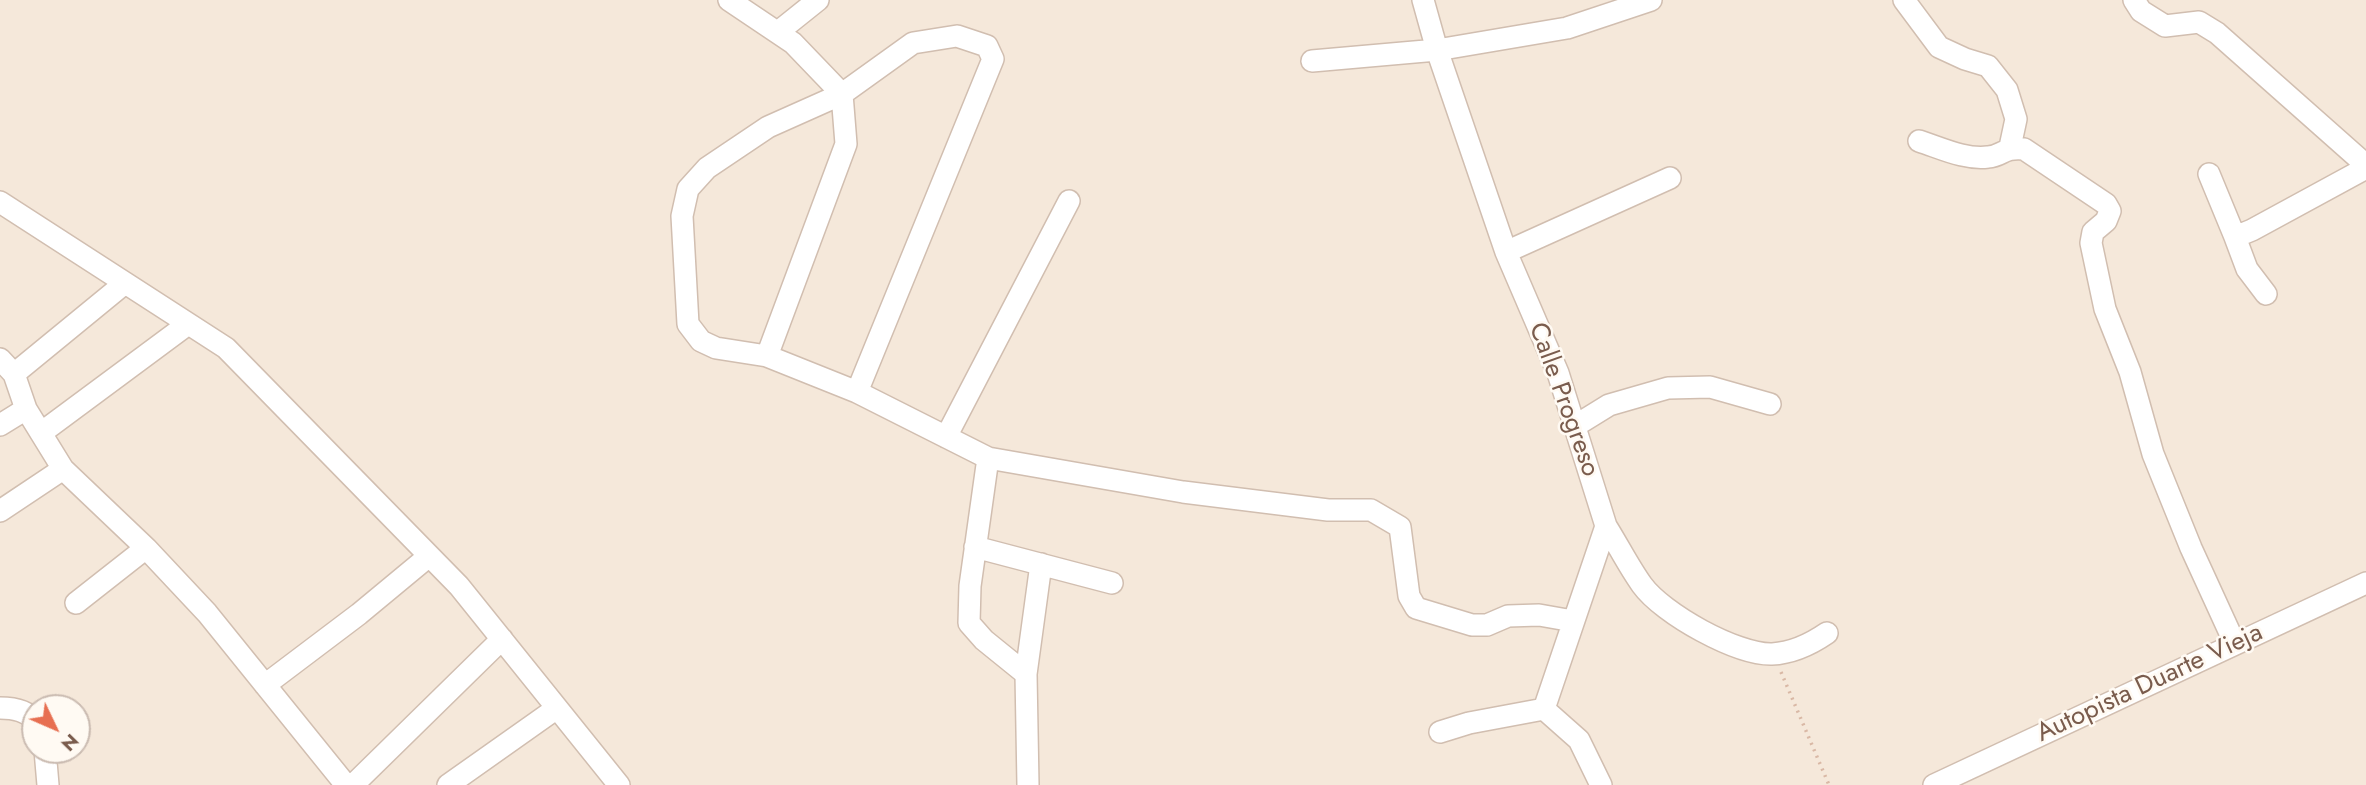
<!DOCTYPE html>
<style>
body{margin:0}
#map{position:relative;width:2366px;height:785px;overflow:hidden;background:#fdf6ec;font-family:Jost,sans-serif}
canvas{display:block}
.north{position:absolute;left:21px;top:694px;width:70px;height:70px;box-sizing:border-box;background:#fffaf3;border:2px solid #cabbb1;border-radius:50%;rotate:134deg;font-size:19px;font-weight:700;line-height:28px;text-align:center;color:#7a5c4d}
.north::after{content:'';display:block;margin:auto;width:24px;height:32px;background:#e76f51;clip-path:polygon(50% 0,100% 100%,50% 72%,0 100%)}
</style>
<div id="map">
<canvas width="2366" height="785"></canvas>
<div class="north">N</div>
</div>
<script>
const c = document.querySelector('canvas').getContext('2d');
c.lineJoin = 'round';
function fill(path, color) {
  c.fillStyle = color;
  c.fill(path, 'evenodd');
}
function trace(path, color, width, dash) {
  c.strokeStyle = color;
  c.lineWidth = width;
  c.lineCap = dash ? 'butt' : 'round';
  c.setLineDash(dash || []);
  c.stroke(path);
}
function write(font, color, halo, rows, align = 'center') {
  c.font = font + ' Jost,sans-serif';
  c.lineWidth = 5;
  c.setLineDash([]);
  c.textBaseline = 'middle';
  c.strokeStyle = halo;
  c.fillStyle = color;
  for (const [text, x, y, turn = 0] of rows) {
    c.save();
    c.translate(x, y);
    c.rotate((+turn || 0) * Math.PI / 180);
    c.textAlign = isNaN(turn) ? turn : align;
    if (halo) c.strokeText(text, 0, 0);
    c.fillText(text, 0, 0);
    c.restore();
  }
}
const residential = new Path2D(`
 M0,0H2366V785H0ZM35,708H77V750H35Z`);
const path = new Path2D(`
 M1781,672L1829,785`);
const minor = new Path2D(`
 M729,0L793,43L842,94L846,144L767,356
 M1423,0L1437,50L1506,252L1558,373L1606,526L1544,709L1579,740L1601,785
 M1904,0L1939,47L1965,59L1988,66L2007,90L2016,119L2010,147
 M2134,0L2141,11L2165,26L2199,22L2217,33L2366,165
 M778,32L818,0
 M1312,61L1437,50L1567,28L1651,0
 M1919,141C1941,148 1965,160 1988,157C2003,156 2002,147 2024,149L2106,204L2110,211L2106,221L2093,232L2091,243L2105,309L2130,372L2153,454L2191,548L2235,644
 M2209,174L2235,237L2252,230L2366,168
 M0,202L226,348L459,586L619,785
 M2235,237L2247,269L2266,294
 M1506,252L1670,178
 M0,359L14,374L26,409L63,469L146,548L207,613L346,785
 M14,374L125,283
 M857,392L993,59L987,46L957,36L913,43L842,94L768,127L707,168L688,189L682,216L688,324L701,341L716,348L767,356L857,392L988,458L1183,492L1328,510H1371L1400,527L1409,596L1416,608L1472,625H1487L1508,616L1539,615L1573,621
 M0,425L26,409
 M1575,426L1609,405L1668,388L1710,387L1770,404
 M41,433L188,324
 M946,437L1069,201
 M988,458L970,586L969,623L984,640L1026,674L1028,785
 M0,511L63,469
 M1606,526C1618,545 1629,567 1642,585C1663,614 1737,655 1772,654C1792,653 1811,644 1827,633
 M975,547L1112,583
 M76,603L146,548
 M1026,674L1041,564
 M265,685L359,614L429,556
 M0,708C13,708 27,710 35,721
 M1440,732L1469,723L1544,709
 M45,750L48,785
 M353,785L502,639
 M448,785L557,708
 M1934,785L2366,583`);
const streetNames = [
 ["Calle Progreso",1563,400,70],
 ["Autopista Duarte Vieja",2150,684,-25]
];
fill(residential, '#f5e8da');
trace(minor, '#d1beb0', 24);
trace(path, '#d9b8a5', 3.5, [2, 5]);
trace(minor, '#fff', 21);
write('26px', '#7a5c4d', '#fffaf3', streetNames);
</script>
